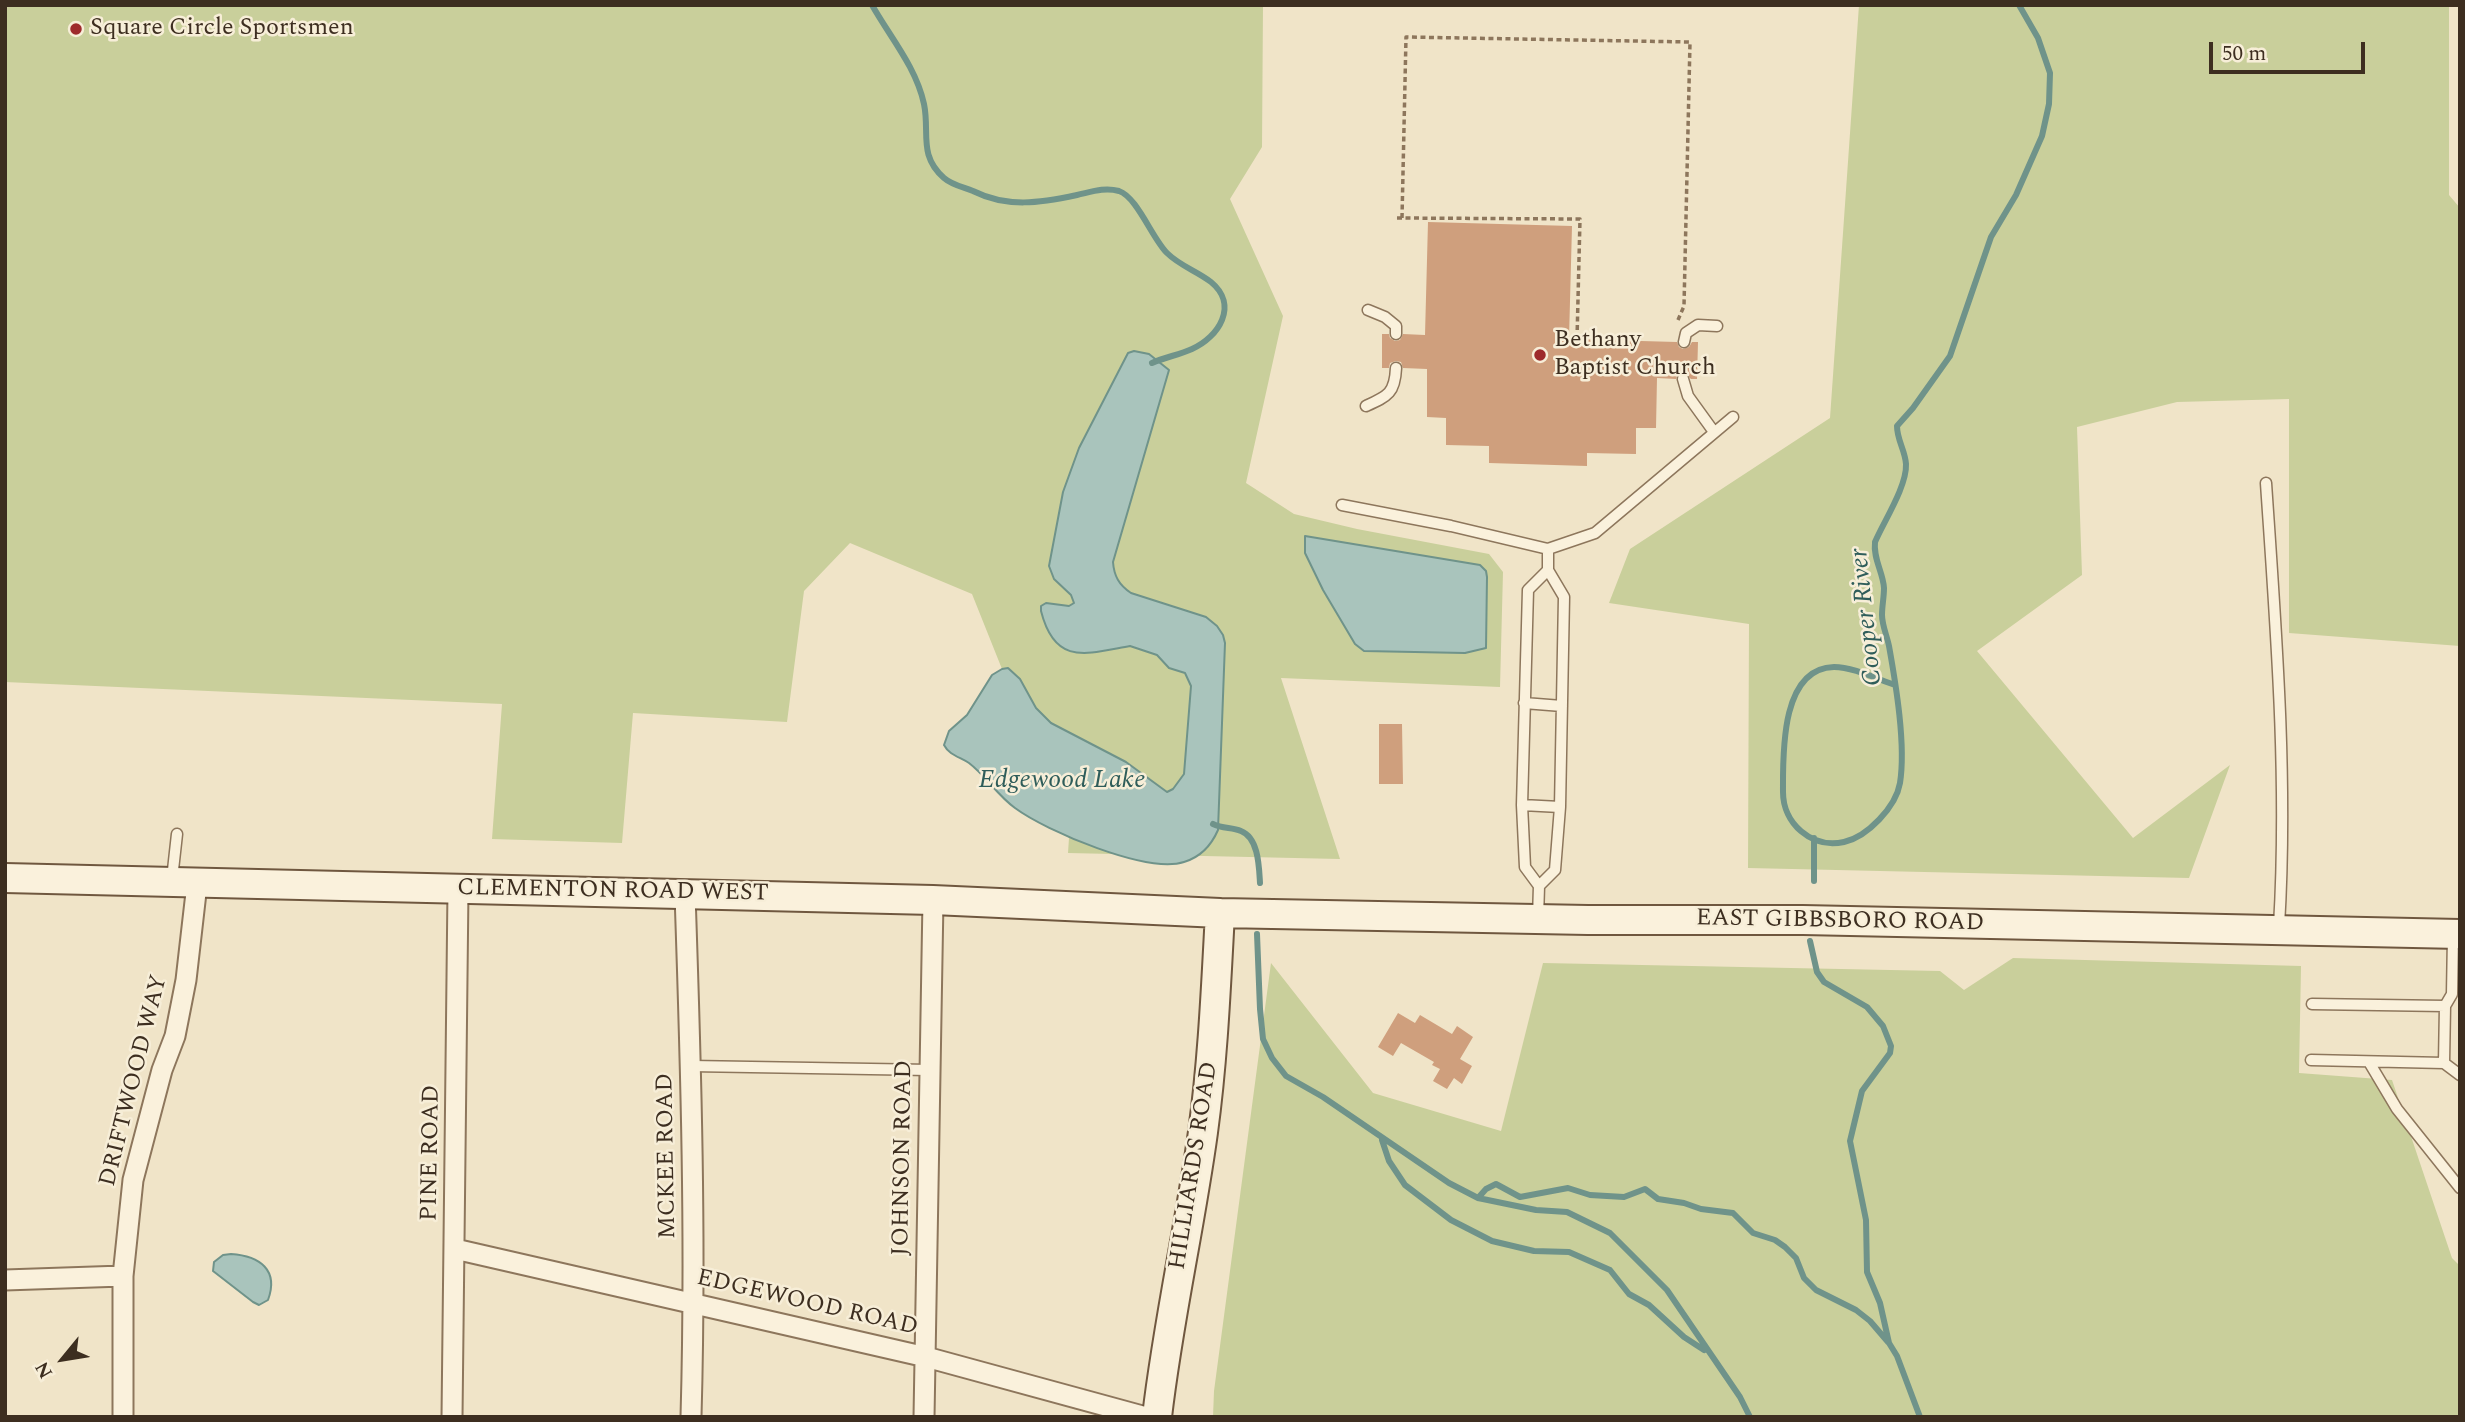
<!DOCTYPE html>
<style>
body{margin:0}
#map{position:relative;width:2465px;height:1422px;overflow:hidden;background:#f0e4c8;font-family:Spectral,serif}
canvas{display:block}
.frame{position:absolute;inset:0;border:7px solid #3d2e20;pointer-events:none}
.north{position:absolute;left:28px;top:1324px;width:70px;height:70px;-webkit-text-stroke:5px #f7eed8;paint-order:stroke;rotate:240deg;font-size:19px;font-weight:700;line-height:28px;text-align:center;color:#3d2e20}
.north::after{content:'';display:block;margin:auto;width:24px;height:32px;background:#3d2e20;clip-path:polygon(50% 0,100% 100%,50% 72%,0 100%)}
.scale{position:absolute;left:2209px;top:42px;width:156px;height:32px;box-sizing:border-box;border:4px solid #3d2e20;border-top:0;padding-left:9px;font-size:21px;line-height:24px;white-space:nowrap;color:#3d2e20;-webkit-text-stroke:5px #f7eed8;paint-order:stroke}
</style>
<div id="map">
<canvas width="2465" height="1422"></canvas>
<div class="frame"></div>
<div class="north">N</div>
<div class="scale">50 m</div>
</div>
<script>
const c = document.querySelector('canvas').getContext('2d');
c.lineJoin = 'round';
function fill(path, color) {
  c.fillStyle = color;
  c.fill(path, 'evenodd');
}
function trace(path, color, width, dash) {
  c.strokeStyle = color;
  c.lineWidth = width;
  c.lineCap = dash ? 'butt' : 'round';
  c.setLineDash(dash || []);
  c.stroke(path);
}
function write(font, color, halo, rows, align = 'center') {
  c.font = font + ' Spectral,serif';
  c.lineWidth = 5;
  c.setLineDash([]);
  c.textBaseline = 'middle';
  c.strokeStyle = halo;
  c.fillStyle = color;
  for (const [text, x, y, turn = 0] of rows) {
    c.save();
    c.translate(x, y);
    c.rotate((+turn || 0) * Math.PI / 180);
    c.textAlign = isNaN(turn) ? turn : align;
    if (halo) c.strokeText(text, 0, 0);
    c.fillText(text, 0, 0);
    c.restore();
  }
}
const green = new Path2D(`
 M5,5H1263L1262,147L1230,199L1283,316L1246,483L1294,514L1357,529L1489,554L1503,572L1500,687L1281,678L1340,859L1068,853L1069,838L944,745L1002,669L972,594L850,543L804,591L787,722L633,713L622,843L492,839L502,704L5,682Z
 M1859,5H2449V195L2460,208V646L2289,633V399L2177,402L2077,427L2082,575L1977,651L2133,838L2230,765L2189,878L1748,868L1749,624L1609,603L1630,549L1830,418Z
 M2013,958L2301,966L2299,1073L2392,1080L2452,1258L2460,1266V1417H1213L1214,1391L1271,963L1373,1093L1501,1131L1543,963L1940,971L1964,990Z`);
const water = new Path2D(`
 M1134,351L1149,354L1169,370L1113,562C1114,576 1119,585 1131,593L1206,617L1217,626L1223,635L1225,643L1218,830C1211,846 1201,857 1184,862C1147,874 1046,831 1015,808C997,795 986,776 969,763C960,757 949,755 944,745L949,731L967,715L992,675L1002,669L1008,668L1020,679L1036,708L1051,723L1126,762L1167,792L1173,789L1184,774L1191,686L1185,673L1169,668L1157,655L1130,646C1086,654 1055,666 1041,611V606L1046,603L1069,606L1074,603L1071,595L1054,579L1049,566L1063,492L1079,448L1128,353Z
 M1305,536L1480,565L1486,571L1487,577L1486,648L1465,653L1364,651L1355,644L1323,590L1305,553Z
 M231,1254C260,1256 279,1270 268,1300L259,1305L253,1302L213,1271L214,1262L223,1255Z`);
const stream = new Path2D(`
 M872,5C890,37 916,67 924,104C930,133 918,155 944,178C952,185 963,187 973,191C1007,208 1040,203 1077,195C1091,192 1104,187 1119,191C1137,197 1152,238 1167,253C1180,266 1197,271 1211,282C1239,305 1219,337 1192,349C1179,355 1165,357 1152,363
 M1895,685C1877,679 1853,667 1834,667C1780,668 1783,756 1783,792C1783,823 1811,849 1844,842C1867,837 1896,807 1900,783C1906,745 1896,685 1889,646C1887,636 1882,625 1882,615C1882,606 1884,597 1884,588C1883,572 1873,559 1875,542C1884,521 1907,486 1906,464C1905,450 1897,440 1897,426L1913,408L1950,356L1991,237L2016,195L2042,136L2049,104L2050,73L2038,38L2019,5
 M1213,824C1223,829 1232,827 1241,831C1259,838 1259,868 1260,883
 M1814,881V838
 M1257,934L1260,1009L1263,1039L1272,1058L1286,1076L1323,1097L1449,1183L1478,1198L1536,1210L1567,1212L1610,1233L1667,1290L1740,1397L1750,1417
 M1810,941L1817,972L1824,982L1867,1007L1883,1026L1891,1046L1890,1053L1862,1091L1850,1141L1866,1220L1867,1272L1880,1303L1889,1343L1897,1356L1920,1417
 M1382,1140L1389,1161L1405,1185L1451,1220L1492,1241L1534,1251L1569,1252L1610,1270L1629,1294L1649,1305L1684,1337L1704,1350
 M1478,1198L1486,1189L1496,1184L1520,1197L1568,1188L1590,1195L1624,1197L1645,1189L1658,1199L1684,1203L1701,1209L1733,1213L1753,1233L1775,1240L1785,1247L1796,1258L1804,1278L1816,1290L1856,1310L1870,1321L1888,1342`);
const building = new Path2D(`
 M1428,222L1572,226L1569,339L1677,342L1679,347L1683,349L1689,347L1692,342H1698L1697,379H1691L1684,372L1678,373L1676,379L1657,378L1656,428H1636V454L1587,453V466L1489,463V446L1446,445V418L1427,417V369L1403,368L1401,362L1396,361L1390,363L1389,368H1382V334H1389L1390,338L1395,341L1400,340L1403,334L1425,335Z
 M1379,724H1402L1403,784H1379Z
 M1398,1013L1415,1023L1420,1015L1452,1034L1457,1026L1473,1037L1460,1059L1472,1066L1462,1084L1454,1078L1447,1089L1433,1081L1440,1069L1432,1065L1434,1062L1401,1043L1393,1056L1378,1047Z`);
const path = new Path2D(`
 M1397,218L1580,219L1577,339
 M1402,218L1406,37L1690,42L1684,306L1678,320`);
const lane = new Path2D(`
 M1368,310L1385,317L1396,326V334
 M1684,342L1686,333L1698,325L1717,326
 M1683,379L1688,396L1714,432
 M1366,406C1388,396 1395,393 1396,368
 M2266,483C2276,630 2288,779 2279,926
 M1342,505L1451,526L1548,549L1595,533L1733,417
 M1524,703L1562,706
 M1522,805L1560,807
 M172,879L177,834
 M1539,886L1555,870L1560,807L1564,597L1548,570V549
 M1538,918L1539,886L1525,867L1522,805L1528,590L1548,570
 M2312,1004L2445,1006
 M2311,1060L2444,1063L2445,1006L2452,994L2453,936
 M2369,1062L2397,1109L2460,1188
 M2444,1063L2460,1075
 M691,1066L930,1070`);
const street = new Path2D(`
 M685,894C691,1068 696,1242 691,1417
 M455,1249L926,1357L1146,1417
 M5,1280L123,1276
 M123,1417V1276L133,1180L162,1070L175,1036L186,980L197,884
 M452,1417L458,889
 M924,1417L933,900`);
const secondary = new Path2D(`
 M5,878L933,900L1220,913L1588,920H1803L2460,934
 M1157,1417C1168,1321 1190,1227 1203,1132C1213,1059 1216,986 1220,913`);
const markers = [
 [76,29,7,"#9e2a2b"],
 [1540,355,7,"#9e2a2b"]
];
const poiNames = [
 ["Square Circle Sportsmen",90,29],
 ["Bethany",1554,341],
 ["Baptist Church",1554,369]
];
const streetNames = [
 ["CLEMENTON ROAD WEST",613,892,1],
 ["EAST GIBBSBORO ROAD",1840,922,1],
 ["DRIFTWOOD WAY",135,1081,-76],
 ["PINE ROAD",432,1153,-89],
 ["MCKEE ROAD",668,1156,-91],
 ["JOHNSON ROAD",904,1158,-89],
 ["HILLIARDS ROAD",1195,1166,-81],
 ["EDGEWOOD ROAD",807,1304,13]
];
const waterNames = [
 ["Cooper River",1868,617,-96],
 ["Edgewood Lake",1062,782]
];
fill(green, '#c9cf9b');
fill(water, '#a9c4bc');
trace(water, '#6f938a', 2);
trace(stream, '#6f938a', 6);
fill(building, '#cf9f7d');
trace(lane, '#8d765c', 13);
trace(street, '#8d765c', 23);
trace(secondary, '#6f573f', 32);
trace(path, '#8d765c', 3.5, [5, 3.5]);
trace(lane, '#faf1dc', 10);
trace(street, '#faf1dc', 19);
trace(secondary, '#faf1dc', 28);
for (const [x, y, r, color] of markers) {
  const dot = new Path2D();
  dot.arc(x, y, r, 0, 2 * Math.PI);
  c.fillStyle = color;
  c.fill(dot);
  trace(dot, '#f7eed8', 2.5);
}
write('24px', '#3d2e20', '#f7eed8', poiNames, 'left');
write('24px', '#3d2e20', '#f7eed8', streetNames);
write('italic 26px', '#2f5d5a', '#f7eed8', waterNames);
</script>
